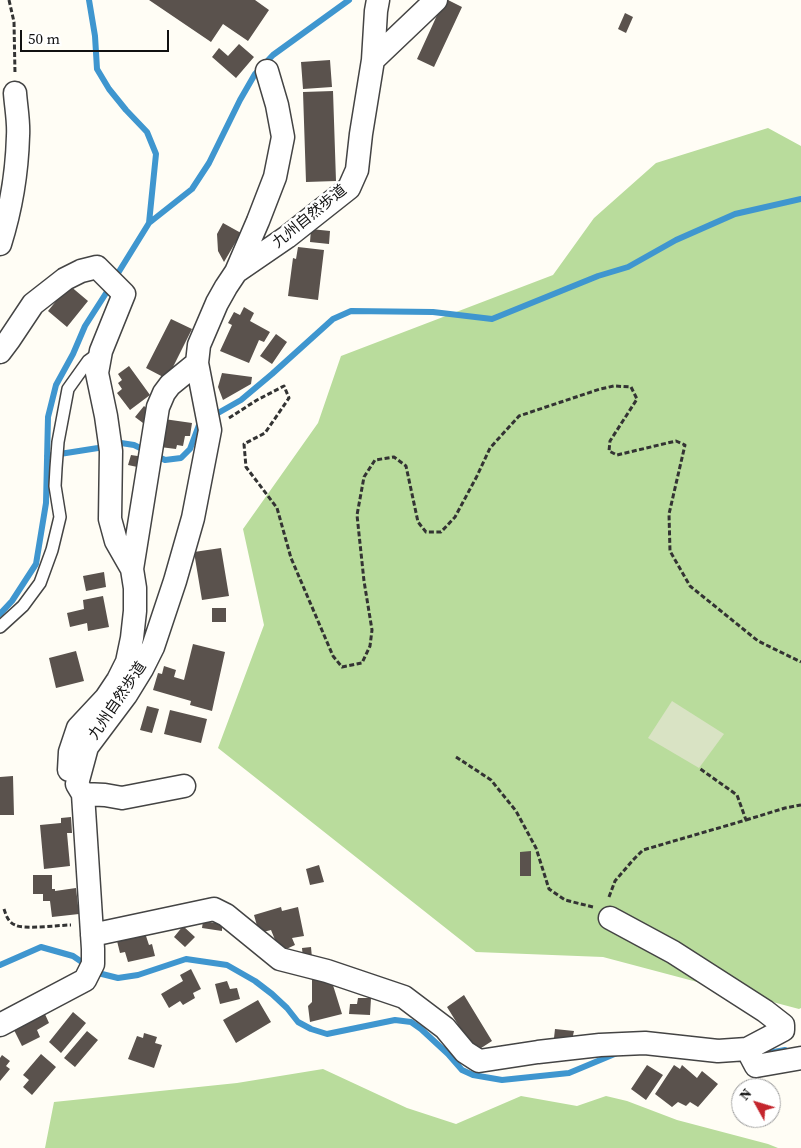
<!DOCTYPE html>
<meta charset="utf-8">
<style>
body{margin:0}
#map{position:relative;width:801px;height:1148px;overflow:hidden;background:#fffdf5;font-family:"Source Serif 4",serif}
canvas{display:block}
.north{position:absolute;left:731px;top:1078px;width:50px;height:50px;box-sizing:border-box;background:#fff;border:1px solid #a0a0a0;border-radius:50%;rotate:309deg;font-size:14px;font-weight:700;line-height:20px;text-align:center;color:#111}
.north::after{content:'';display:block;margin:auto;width:18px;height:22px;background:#c4262e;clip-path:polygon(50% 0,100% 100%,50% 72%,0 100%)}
.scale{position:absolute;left:20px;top:30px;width:149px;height:22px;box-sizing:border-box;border:2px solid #111;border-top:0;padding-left:6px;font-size:15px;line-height:18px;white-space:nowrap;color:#111;-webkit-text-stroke:4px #fff;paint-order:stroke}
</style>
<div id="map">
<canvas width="801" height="1148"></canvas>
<div class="north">N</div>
<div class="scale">50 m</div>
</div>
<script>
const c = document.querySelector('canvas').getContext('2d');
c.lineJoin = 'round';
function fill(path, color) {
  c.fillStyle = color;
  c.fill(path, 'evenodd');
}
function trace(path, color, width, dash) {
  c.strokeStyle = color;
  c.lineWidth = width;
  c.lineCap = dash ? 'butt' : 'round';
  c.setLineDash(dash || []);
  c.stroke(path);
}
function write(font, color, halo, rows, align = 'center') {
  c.font = font + ' "Source Serif 4","Noto Sans JP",serif';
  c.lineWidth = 5;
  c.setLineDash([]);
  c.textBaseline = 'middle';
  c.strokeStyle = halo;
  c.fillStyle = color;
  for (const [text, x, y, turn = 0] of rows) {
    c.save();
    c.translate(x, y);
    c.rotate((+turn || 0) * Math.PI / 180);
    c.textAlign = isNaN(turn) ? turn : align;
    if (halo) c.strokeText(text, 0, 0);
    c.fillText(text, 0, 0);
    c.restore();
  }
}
const forest = new Path2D(`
 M768,128L801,146V1008L799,1009L603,957L476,952L218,748L264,625L243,529L318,423L341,356L553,275L594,218L656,163Z
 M323,1069L407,1108L456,1124L521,1096L577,1106L606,1096L627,1101L677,1120L768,1144L778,1148H45L54,1102L237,1083Z`);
const cemetery = new Path2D(`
 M672,701L724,734L699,768L648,738Z`);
const stream = new Path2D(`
 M89,0L95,36L97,69L109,89L126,110L147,132L156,154L149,223L115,278
 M149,223L192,189L209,163L240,100L255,74L273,55L349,0
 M211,417L241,400L272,374L333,319L351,311L433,312L492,319L598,276L628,267L676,240L735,214L801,199
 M47,456L98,448L121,443L134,445L165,460L181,458L190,449L199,425L203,422
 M0,614L12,601L36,564L46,503L48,417L56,385L73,354L85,326L110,287
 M0,965L41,947L73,956L98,973L118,978L138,975L186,959L227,965L255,981L272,994L287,1008L298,1022L311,1029L327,1034L395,1020L411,1022L421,1029L448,1054L462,1070L473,1075L502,1080L569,1073L617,1053
 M763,1054L785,1050`);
const building = new Path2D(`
 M149,0H255L269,10L248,41L223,24L211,42Z
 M444,0H448L462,7L434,67L417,59Z
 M625,13L633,17L626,33L618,29Z
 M239,44L254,57L236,78L212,57L219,48L228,56Z
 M330,60L332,87L303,89L301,62Z
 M333,91L336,181L306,182L303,92Z
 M223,223L241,233L224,262L218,251L217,234Z
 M311,229L330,231L329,244L310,242Z
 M298,247L324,250L318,300L288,296L293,258L296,259Z
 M69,285L88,301L67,327L48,311Z
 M244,307L254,313L250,321L270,332L264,342L259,340L249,363L220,351L232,325L228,323L234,312L240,315Z
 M171,319L192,329L167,379L146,368Z
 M276,334L287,342L272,364L260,356Z
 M129,366L150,395L130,410L117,393L122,389L118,383L122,380L118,374Z
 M222,373L252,377L251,384L223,400L218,387Z
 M144,406L152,413L143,423L135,417Z
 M164,419L192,423L190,436H185L183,446L177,445L176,449L160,447Z
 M131,455L144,457L142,468L128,465Z
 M221,548L229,596L202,600L194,552Z
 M104,572L106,587L86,591L83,576Z
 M103,596L109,627L88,631L87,623L70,627L67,613L84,609L83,600Z
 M212,608H226V622H212Z
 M193,644L225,652L212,711L190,705L191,701L153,690L158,673L162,674L164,666L176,670L174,677L184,680Z
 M76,651L84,681L56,688L49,658Z
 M147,706L159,709L152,733L140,730Z
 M170,710L207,719L201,743L164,734Z
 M13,776L14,815H0V777Z
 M71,817L72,833H67L70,866L44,869L40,825L61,823V818Z
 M531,851V876H520V852Z
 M319,865L324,882L310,885L306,869Z
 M33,875H52V889H55V891L76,888L79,914L52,917L50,901H43V894H33Z
 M281,907L282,911L298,907L304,936L292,938L295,945L280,952L271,930L259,933L254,915Z
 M203,921L222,924V931L202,928Z
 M183,926L195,937L185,947L174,937Z
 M145,933L149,945L152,944L155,956L128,962L125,952L120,953L117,941Z
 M311,947L312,958L303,959L302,948Z
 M191,969L201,989L193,993L195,998L183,1005L180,1001L169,1008L161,994L183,981L180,975Z
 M315,977L332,982L342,1014L310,1022L308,1006L312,1002V979Z
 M227,981L230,989L237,988L240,999L220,1004L215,984Z
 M464,995L492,1041L475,1052L447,1007Z
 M358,998H371L370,1015L349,1014L350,1004H357Z
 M258,1000L271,1022L236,1043L223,1020Z
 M44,1012L49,1023L37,1030L40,1037L22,1046L13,1028Z
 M73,1012L86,1023L61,1053L49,1042Z
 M555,1029L574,1031L572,1040L554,1038Z
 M87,1031L98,1040L75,1067L64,1058Z
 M144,1033L157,1037L155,1043L162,1045L154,1068L128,1059L137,1036L143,1038Z
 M41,1054L56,1067L32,1095L23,1087L29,1080L23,1075Z
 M2,1055L10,1061L6,1066L10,1069L0,1081V1058Z
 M647,1065L663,1075L646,1100L631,1089Z
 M674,1065L680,1069L682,1065L697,1078L702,1071L718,1084L698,1107L690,1102L686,1106L678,1102L672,1107L655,1094Z
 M756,1078L762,1083L757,1088H747Z`);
const path = new Path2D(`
 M9,0L14,22L15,74
 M229,418L257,400L284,386L289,398L265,433L244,444L246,467L277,508L291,558L333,656L342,667L362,663L370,646L372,630L364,581L357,515L364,477L375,460L394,457L406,466L418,522L426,532H441L455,517L477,476L490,448L519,416L600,389L614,386L631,387L637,399L610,441L609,451L617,455L676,441L685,445L669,514L670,551L690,586L758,641L801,662
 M456,757L491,780L516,811L536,848L549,889L565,900L593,907
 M746,820L785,808L801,805
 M609,897L615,881L633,860L643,850L746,820L737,795L699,768
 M4,909C6,915 8,922 15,925C23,930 59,925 71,925`);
const lane = new Path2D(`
 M0,627L23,606L40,583L52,550L60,517L55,486L56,468L58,442L68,389L88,361L99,353`);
const street = new Path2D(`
 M373,60L436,0
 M0,244C11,209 17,172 18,136C19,122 16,107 15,93
 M236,272L258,221L275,177L283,137L277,105L267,71
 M0,352L9,340L33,304L65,279L81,271L97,267L124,294L101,351L97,373L106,416L111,451L110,519L116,541L132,569L135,588V611L132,638L127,662L118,680L106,698L78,728L70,752L69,770
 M132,569L158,407L164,393L170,385L197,363
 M83,794L105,795L122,798L184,786
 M610,918L673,952L765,1011L783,1025V1030L747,1049
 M92,935L214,909L226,915L280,959L327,971L404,997L445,1028L465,1052L479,1061L538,1052L600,1045L645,1043L718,1051L747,1049L756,1066L801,1058
 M0,1025L85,980L93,964V949L83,794L77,784L87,747L126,695L142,669L153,647L175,581L193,518L210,430L197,363L199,345L217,303L226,287L236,272L287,237L349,188L357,170L361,134L373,60L376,11L378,0`);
const streetNames = [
 ["九州自然歩道",310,217,-39],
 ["九州自然歩道",118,701,-56]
];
fill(forest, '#b9dc9c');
fill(cemetery, '#d9e3c4');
trace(stream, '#3f96cf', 6);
fill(building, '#5a524d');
trace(lane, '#444', 14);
trace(street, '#444', 25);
trace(path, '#333', 3, [5, 2.5]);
trace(lane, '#fff', 11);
trace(street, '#fff', 22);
write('15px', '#111', '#fff', streetNames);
</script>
